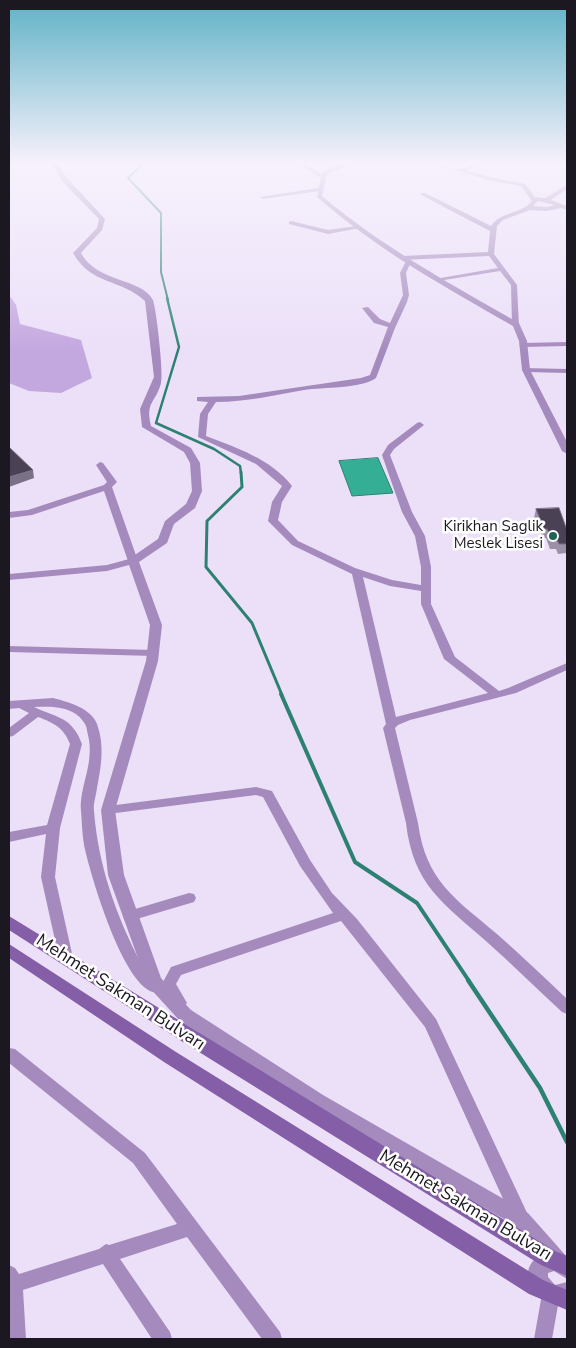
<!DOCTYPE html>
<meta charset="utf-8">
<style>
body{margin:0}
#map{position:relative;width:576px;height:1348px;overflow:hidden;background:#ece0f9;font-family:"Nunito Sans",sans-serif}
canvas{display:block}
.frame{position:absolute;inset:0;border:10px solid #1c1821;pointer-events:none}
</style>
<div id="map">
<canvas width="576" height="1348"></canvas>
<div class="frame"></div>
</div>
<script>
const c = document.querySelector('canvas').getContext('2d');
c.lineJoin = 'round';
function fill(path, color) {
  c.fillStyle = color;
  c.fill(path, 'evenodd');
}
function trace(path, color, width, dash) {
  c.strokeStyle = color;
  c.lineWidth = width;
  c.lineCap = dash ? 'butt' : 'round';
  c.setLineDash(dash || []);
  c.stroke(path);
}
function write(font, color, halo, rows, align = 'center') {
  c.font = font + ' "Nunito Sans",sans-serif';
  c.lineWidth = 5;
  c.setLineDash([]);
  c.textBaseline = 'middle';
  c.strokeStyle = halo;
  c.fillStyle = color;
  for (const [text, x, y, turn = 0] of rows) {
    c.save();
    c.translate(x, y);
    c.rotate((+turn || 0) * Math.PI / 180);
    c.textAlign = isNaN(turn) ? turn : align;
    if (halo) c.strokeText(text, 0, 0);
    c.fillText(text, 0, 0);
    c.restore();
  }
}
const green = new Path2D(`
 M9,295L16,305L20,324L81,340L92,378L61,393L29,391L9,383Z`);
const water = new Path2D(`
 M378,458L393,493L352,496L339,461Z`);
const streamFar4 = new Path2D(`
 M143,164L128,178L161,213V272L168,300`);
const streamFar3 = new Path2D(`
 M167,298L179,347L156,423L214,449L240,466L241,473`);
const streamFar2 = new Path2D(`
 M241,472L242,487L207,521L206,567L252,623L282,695`);
const streamFar1 = new Path2D(`
 M281,694L355,862L417,903L469,981`);
const stream = new Path2D(`
 M468,980L540,1088L567,1142`);
const minor = new Path2D(`
 M298,164H305L326,177L321,178Z
 M434,164C443,164 451,169 459,169C466,169 473,164 480,164L466,171L495,178L525,184L535,197L545,198L567,185V189L551,200L567,206V210L561,208L547,211L530,210L503,220L497,226L494,254L517,285L519,327L512,325L511,285L500,271L438,281L435,279L498,268L489,256L402,260L399,258L402,256L488,252L490,231L421,195V193H425L491,226C500,212 521,214 532,201L521,186L492,181ZM538,201L555,205L547,207L533,206Z
 M318,188L320,191L263,199L260,197Z
 M291,221L328,230L357,226L360,228L328,234L289,224V222Z
 M406,261L411,262L406,273L409,295L407,302L395,328L376,378C361,389 323,387 304,390C275,395 246,402 216,402L208,414L206,436C237,448 271,459 292,486L282,502L278,520L298,541L355,568L392,580L421,585V567L415,536L402,512L382,455L388,445L417,423L420,422L424,425L394,449L390,455L412,512L425,536L431,567V604L455,657L499,691L508,688L567,663V670L516,693L410,720L398,725L395,728L418,823C426,882 456,899 497,934C521,955 544,977 567,999V1014L562,1012C537,989 512,964 487,942C444,904 413,885 406,823L383,728L386,724L352,574L292,545L268,521L272,502L282,486L256,464L198,437L200,414L208,402L197,401V397L239,396L361,378L370,375L388,327L374,323L362,308L368,307L380,319L390,323L403,295L400,273ZM363,577L390,586L421,591V604L444,659L488,693L396,717Z
 M567,342V346L523,347L519,345L523,343Z
 M523,368L567,369V373L526,372L522,370Z
 M100,462L103,463L117,482L112,487L138,561L137,563L133,564L128,561L104,491L32,515L9,518V512L28,510L104,485L107,482L96,465Z
 M9,646L153,650L159,653L153,656L9,652Z
 M53,698C68,702 91,708 97,724C105,746 101,767 97,788C96,796 93,804 94,811C98,864 116,916 141,963C146,973 158,978 163,988L161,992C127,1003 89,870 84,845C82,834 82,822 81,811C79,786 95,764 88,735C87,732 87,727 85,724C75,706 52,706 34,707C58,718 72,717 82,744L60,828L55,877L73,958L71,962L66,964L61,962L59,958L41,877L46,834L9,842V832L47,825L70,744C64,728 54,723 38,717L13,736L9,737V728L29,713L19,708L9,709V701Z
 M256,787L272,791L310,860L332,893L357,919L436,1019L529,1217L526,1223L520,1225L514,1223L425,1027L341,921L181,975L176,984L187,1003L184,1007L179,1009L174,1007L162,984L171,967L333,913L300,866L263,797L256,795L108,814L103,813L102,810L103,807L108,806Z
 M189,893L194,894L196,898L194,902L130,921L125,920L123,916L125,912Z
 M9,1048L15,1049L145,1153L280,1332L282,1339H262L187,1237L120,1259L170,1332L172,1339H152L103,1264L23,1290L26,1339H9V1265L15,1268L19,1274L99,1249L106,1244L109,1245L177,1224L133,1163L9,1063Z
 M551,1285L557,1288L560,1294L552,1339H534L542,1294L545,1288Z`);
const tertiary = new Path2D(`
 M52,164H58L67,178L105,219L102,230L81,253C97,283 142,278 153,300C156,307 164,375 161,383C156,403 145,401 151,426L191,448L200,463L202,491L195,508L174,524L167,543L139,562L162,625L158,661L115,810L124,875L161,978L191,1010L323,1095L528,1213L567,1257V1279L554,1271L548,1273V1277L555,1285L567,1282V1302C538,1314 512,1270 540,1256L514,1225L311,1105L179,1020L148,986L108,875L101,810L146,661L150,625L129,565L107,571L9,580V574L107,565L129,559L158,539L165,521L186,504L192,491L190,463L184,452L142,427L140,409L154,377L145,301C120,278 92,286 73,253L97,228L99,219L62,181Z
 M342,164H352L327,174L322,196C382,247 451,284 519,323L527,341L530,370L567,442V454L562,451L522,370L519,341L513,326C445,287 376,249 317,197L322,172Z`);
const secondary = new Path2D(`
 M9,916L555,1251L567,1256V1276L541,1265L183,1042L9,930Z
 M9,944L176,1052L543,1280L567,1290V1310L529,1294L164,1062L9,958Z`);
const wall = new Path2D(`
 M536,509L567,530V553L558,554L556,549H550L546,538H543L534,518Z`);
const shadedWall = new Path2D(`
 M33,470L34,478L9,487V477Z`);
const building = new Path2D(`
 M9,447L33,470L9,477Z
 M559,508L567,530V544H559L557,540H552L547,529H544L536,509Z`);
const markers = [
 [553,536,5,"#1f6354"]
];
const poiNames = [
 ["Kirikhan Saglik",543,527],
 ["Meslek Lisesi",543,544]
];
const nearStreetnames = [
 ["Mehmet Sakman Bulvarı",120,993,33],
 ["Mehmet Sakman Bulvarı",465,1206,31]
];
fill(green, '#c3a7df');
fill(water, '#34ae94');
trace(water, '#2d8172', 1);
trace(streamFar4, '#2d8172', 2);
trace(streamFar3, '#2d8172', 2.5);
trace(streamFar2, '#2d8172', 3);
trace(streamFar1, '#2d8172', 4);
trace(stream, '#2d8172', 4.5);
fill(minor, '#a58bbd');
fill(tertiary, '#a58bbd');
fill(secondary, '#855ea8');
fill(wall, '#9c90a7');
fill(shadedWall, '#7b7186');
fill(building, '#4b4155');
trace(building, '#7b7186', 1);
const sky = c.createLinearGradient(0, 0, 0, 353);
sky.addColorStop(0, '#60b2c6');
sky.addColorStop(0.46, '#f6f1fc');
sky.addColorStop(1, '#f6f1fc00');
c.fillStyle = sky;
c.fillRect(0, 0, 576, 353);
for (const [x, y, r, color] of markers) {
  const dot = new Path2D();
  dot.arc(x, y, r, 0, 2 * Math.PI);
  c.fillStyle = color;
  c.fill(dot);
  trace(dot, '#fff', 2);
}
write('15px', '#1c1821', '#fff', poiNames, 'right');
write('18px', '#1c1821', '#fff', nearStreetnames);
</script>
